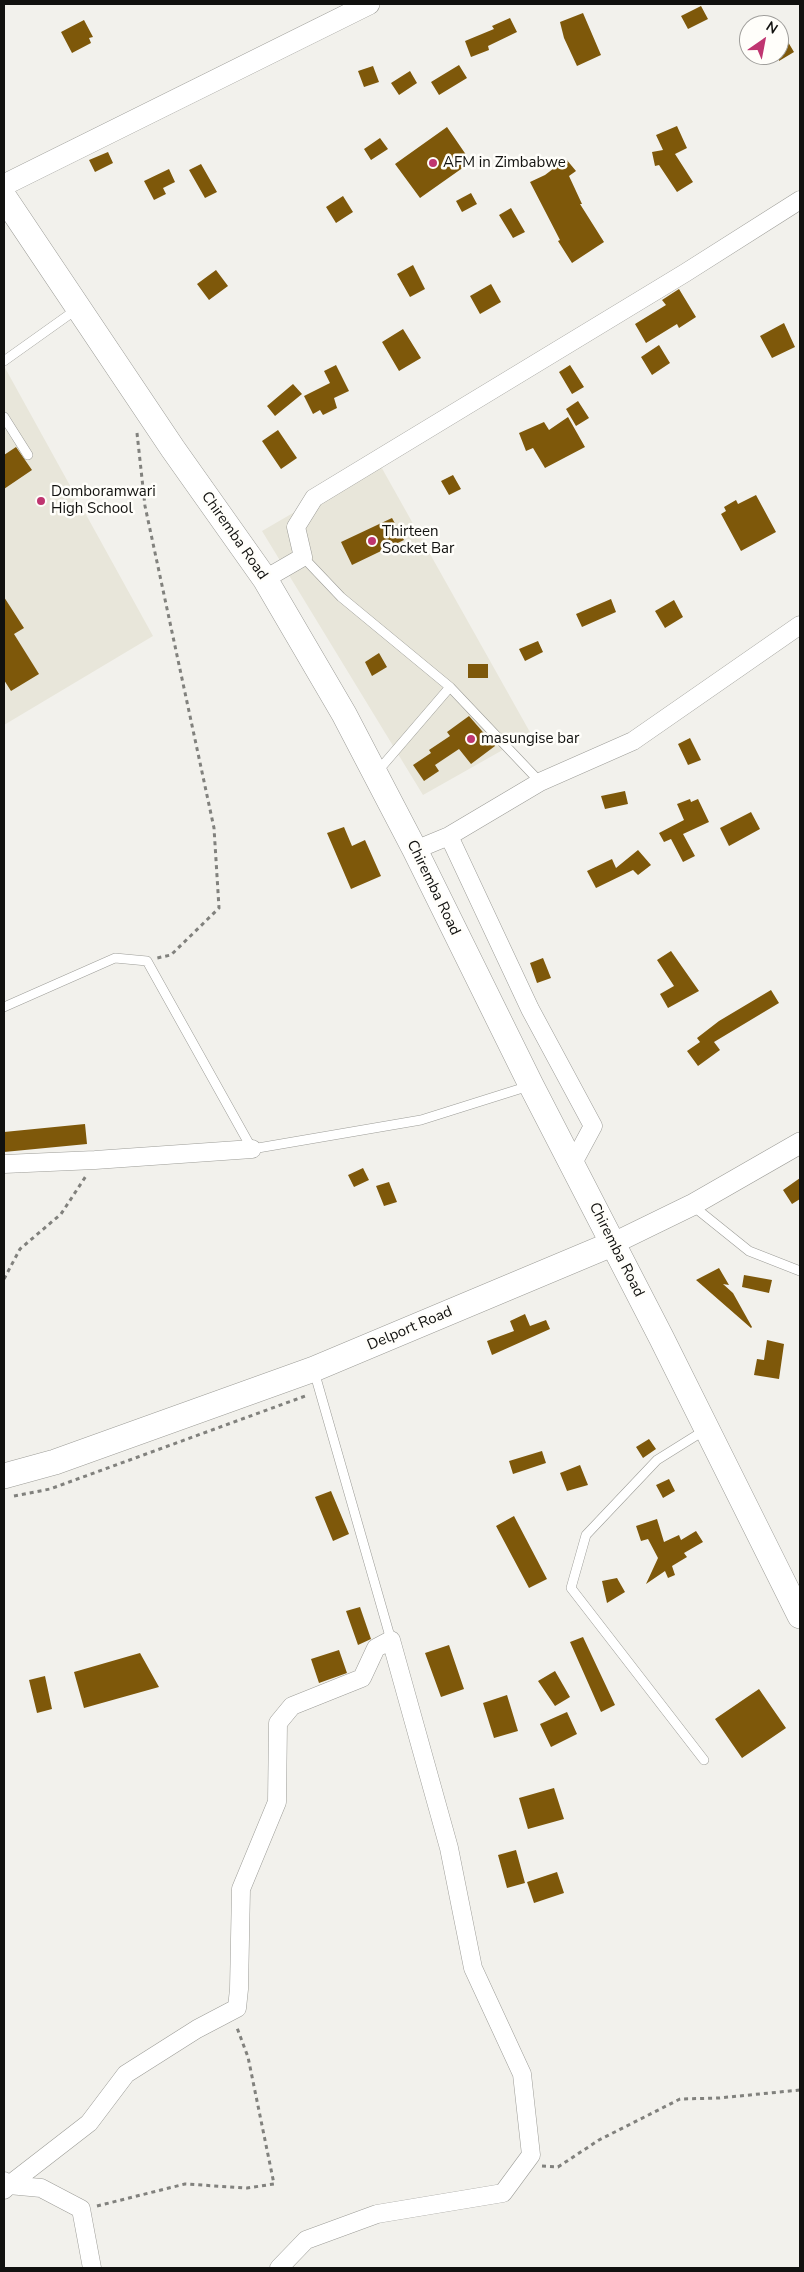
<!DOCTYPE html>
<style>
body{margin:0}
#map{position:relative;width:804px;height:2272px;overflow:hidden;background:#f2f1ec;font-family:"Nunito Sans",sans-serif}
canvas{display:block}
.frame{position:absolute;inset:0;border:5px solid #11110f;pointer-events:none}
.north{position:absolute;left:739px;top:15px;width:50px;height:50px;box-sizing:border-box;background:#fffefa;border:1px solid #a09f9c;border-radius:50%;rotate:33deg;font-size:14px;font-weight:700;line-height:20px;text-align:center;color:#11110f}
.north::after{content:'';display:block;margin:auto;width:18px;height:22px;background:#bf3570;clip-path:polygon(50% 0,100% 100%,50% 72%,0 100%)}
</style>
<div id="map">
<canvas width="804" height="2272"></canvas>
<div class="frame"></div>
<div class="north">N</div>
</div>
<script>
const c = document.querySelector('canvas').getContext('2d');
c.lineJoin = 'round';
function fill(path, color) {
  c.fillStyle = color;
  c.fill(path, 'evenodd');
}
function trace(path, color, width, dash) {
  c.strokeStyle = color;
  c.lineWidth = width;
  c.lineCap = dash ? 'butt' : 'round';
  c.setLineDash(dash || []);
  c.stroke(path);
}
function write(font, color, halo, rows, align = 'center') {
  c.font = font + ' "Nunito Sans",sans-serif';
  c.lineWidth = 5;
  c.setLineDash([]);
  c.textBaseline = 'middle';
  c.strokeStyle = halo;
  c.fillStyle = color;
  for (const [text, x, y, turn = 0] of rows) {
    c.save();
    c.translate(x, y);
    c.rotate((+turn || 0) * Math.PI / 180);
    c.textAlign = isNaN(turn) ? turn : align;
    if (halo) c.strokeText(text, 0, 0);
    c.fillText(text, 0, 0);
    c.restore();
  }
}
const built = new Path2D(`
 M4,366L153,636L4,725Z
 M379,463L531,734L423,795L262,531Z`);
const building = new Path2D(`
 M701,6L708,19L688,29L681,16Z
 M583,13L601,55L577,66L564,38L560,22Z
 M510,18L517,32L488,46L489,50L471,57L465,41L494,29L492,26Z
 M84,20L93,37L89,38L91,43L72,53L61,32Z
 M779,27L794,52L779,61Z
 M459,65L467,78L439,95L431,82Z
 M373,66L379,82L364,87L358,71Z
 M410,71L417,83L399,95L391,83Z
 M677,126L687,148L675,154L693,182L677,192L659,165L655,166L652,152L663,150L656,135Z
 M447,127L471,162L420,198L395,164Z
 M380,138L388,149L371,160L364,149Z
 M108,152L113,163L95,172L89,160Z
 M566,159L576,171L569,176L582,204H580L604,242L572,263L558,241L560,240L530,182L545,175Z
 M201,164L217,192L205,198L189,170Z
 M169,169L175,182L163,188L166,194L154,200L144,181Z
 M471,193L477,204L462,212L456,201Z
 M343,196L353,212L336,223L326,207Z
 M511,208L525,232L513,238L499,215Z
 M413,265L425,289L410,297L397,274Z
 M216,270L228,286L209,300L197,284Z
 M491,284L501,302L480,314L470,296Z
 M679,289L696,317L679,328L677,324L646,343L635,324L666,305L662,300Z
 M784,323L795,347L772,358L760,336Z
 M403,329L421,358L399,371L382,342Z
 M659,345L670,363L652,375L641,357Z
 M336,365L349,391L334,398L337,408L323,415L320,410L313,414L304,396L330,383L324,371Z
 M570,365L584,387L572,394L559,372Z
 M293,384L302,394L275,416L267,406Z
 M578,401L589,418L576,426L566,409Z
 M568,417L585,447L545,468L533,448L526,451L519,433L544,422L549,430Z
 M278,430L297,458L281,469L262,441Z
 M16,447L32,470L4,489V455Z
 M453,475L461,489L449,495L441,481Z
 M756,495L776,532L741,551L721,514L726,511L724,507L736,500L738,504Z
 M392,518L404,540L352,565L341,542Z
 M4,597L24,628L14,634L39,674L11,691L4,680Z
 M611,599L616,612L582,627L576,614Z
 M674,600L683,617L665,628L655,611Z
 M538,641L543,652L525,661L519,649Z
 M379,653L387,667L372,676L365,662Z
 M468,664H488V678H468Z
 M469,716L495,746L471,764L459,749L435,765L439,771L424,781L413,765L431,753L429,750L450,736L447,732Z
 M690,738L701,760L688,765L678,744Z
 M625,791L628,804L605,809L601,796Z
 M690,799L691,802L698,799L709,822L683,834L695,856L683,862L671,839L664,842L659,833L684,820L677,804Z
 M751,812L760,829L729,846L720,828Z
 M344,827L352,846L365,840L381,876L351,889L327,833Z
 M638,850L651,865L638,875L633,870L596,888L587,871L612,859L616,868Z
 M671,951L699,991L668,1008L660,994L674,986L657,960Z
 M543,958L551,978L537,983L530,963Z
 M771,990L779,1003L714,1042L720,1050L698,1066L687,1051L700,1042L697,1038L719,1021Z
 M85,1124L87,1144L4,1152V1132Z
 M363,1168L369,1180L354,1187L348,1175Z
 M800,1178V1199L792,1204L783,1190Z
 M389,1182L397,1202L384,1206L376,1186Z
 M719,1268L729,1285L723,1284L733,1293L752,1327L751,1328L696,1280Z
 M744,1275L772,1280L769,1293L742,1287Z
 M525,1314L530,1326L546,1320L550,1329L492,1355L487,1341L514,1331L510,1321Z
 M767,1340L784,1344L779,1379L754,1375L757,1359L764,1360Z
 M649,1439L656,1449L643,1458L636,1447Z
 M542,1451L546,1463L513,1474L509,1461Z
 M580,1465L588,1485L567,1491L560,1473Z
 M669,1479L675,1491L663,1498L656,1485Z
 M331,1491L349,1534L333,1541L315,1497Z
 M514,1516L547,1579L529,1588L496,1526Z
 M657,1519L664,1542L679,1535L681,1540L696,1531L703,1542L684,1553L687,1557L672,1566L675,1575L668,1578L665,1571L646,1584L658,1558L648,1539L641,1541L636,1526Z
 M617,1578L625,1592L607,1603L602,1581Z
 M360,1607L371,1639L358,1645L346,1611Z
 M583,1637L615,1705L601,1712L570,1642Z
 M449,1645L464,1689L441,1697L425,1653Z
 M339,1650L347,1673L319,1683L311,1659Z
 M140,1653L159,1687L84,1708L74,1672Z
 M555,1671L570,1697L555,1706L538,1681Z
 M45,1676L52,1709L37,1713L29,1680Z
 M759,1689L786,1728L742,1758L715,1719Z
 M507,1695L518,1731L494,1738L483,1703Z
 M567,1712L577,1734L551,1747L540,1724Z
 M554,1788L564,1819L528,1829L519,1798Z
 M516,1850L525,1883L507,1888L498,1855Z
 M557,1872L564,1893L534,1903L527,1882Z`);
const path = new Path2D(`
 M137,433L145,506L214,828L219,908L171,955L157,958
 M4,1279L20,1249L61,1214L86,1176
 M14,1496L50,1489L308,1395
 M542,2166L558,2167L599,2140L680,2099L719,2098L800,2090
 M97,2206L185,2184L247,2188L274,2184L248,2057L236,2025`);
const service = new Path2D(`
 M4,361L77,309
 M4,417L28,455
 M303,557L341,597L450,687L540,782
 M377,772L450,687
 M4,1007L115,958L147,961L252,1149L421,1120L529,1086
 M693,1206L749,1251L800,1271
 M314,1371L391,1640
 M704,1760L571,1588L586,1535L657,1460L705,1430`);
const minor = new Path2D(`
 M265,579L303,557L296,527L314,498L685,273L800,200
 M449,836L530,1009L593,1126L572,1165
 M415,850L449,836L540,782L633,741L800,625
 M4,1164L95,1160L252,1149
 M4,2181L9,2185L89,2123L126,2074L197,2029L237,2008L239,1989L241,1889L277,1802L278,1723L292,1706L362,1678L376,1648L391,1640L449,1848L473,1968L522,2074L531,2155L503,2193L377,2214L306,2240L279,2268
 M4,2190L9,2185L41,2188L81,2209L92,2268`);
const tertiary = new Path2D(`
 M4,185L369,4
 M612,1244L692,1205L800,1143`);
const secondary = new Path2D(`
 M4,197L173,449L265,579L344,714L415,850L531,1085L661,1337L800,1616
 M4,1476L55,1462L314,1369L612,1244`);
const markers = [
 [433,163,5,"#bf3570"],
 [41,501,5,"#bf3570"],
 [372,541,5,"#bf3570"],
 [471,739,5,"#bf3570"]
];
const poiNames = [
 ["AFM in Zimbabwe",443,163],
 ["Domboramwari",51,492],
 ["High School",51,509],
 ["Thirteen",382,532],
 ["Socket Bar",382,549],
 ["masungise bar",481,739]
];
const streetNames = [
 ["Chiremba Road",234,536,55],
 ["Chiremba Road",433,888,64],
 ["Chiremba Road",616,1250,63],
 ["Delport Road",410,1329,-23]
];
fill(built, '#e8e6da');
fill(building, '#7e580a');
trace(service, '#9c9c97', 10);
trace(minor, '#9c9c97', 19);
trace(tertiary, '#9c9c97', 22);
trace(secondary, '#9c9c97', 26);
trace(path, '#81817d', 3, [4, 4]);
trace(service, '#fff', 9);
trace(minor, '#fff', 18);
trace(tertiary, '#fff', 21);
trace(secondary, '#fff', 25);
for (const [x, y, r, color] of markers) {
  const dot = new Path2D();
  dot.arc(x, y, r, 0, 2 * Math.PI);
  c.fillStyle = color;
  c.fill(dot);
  trace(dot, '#fffefa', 2);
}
write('15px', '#11110f', '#fffefa', poiNames, 'left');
write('15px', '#11110f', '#fffefa', streetNames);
</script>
